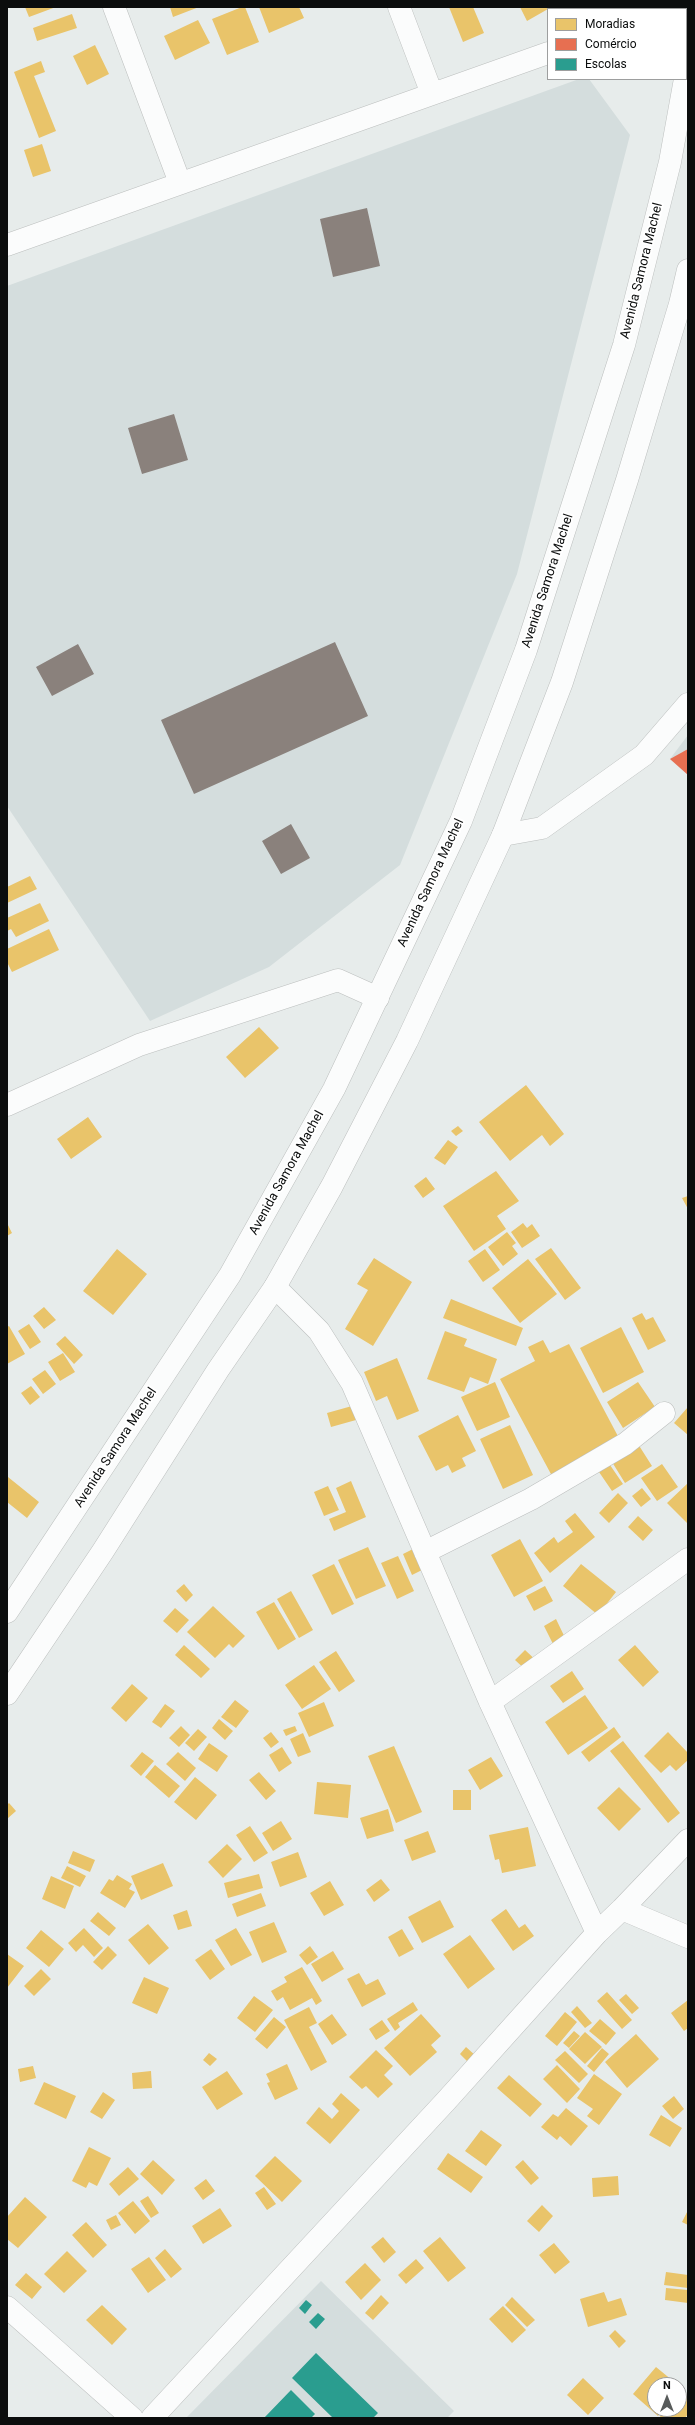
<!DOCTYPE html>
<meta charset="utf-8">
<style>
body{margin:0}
#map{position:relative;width:695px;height:2425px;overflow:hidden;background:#e7eceb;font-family:Roboto,sans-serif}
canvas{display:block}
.frame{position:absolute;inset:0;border:8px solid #0b0d0d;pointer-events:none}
.legend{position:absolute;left:547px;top:8px;width:140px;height:72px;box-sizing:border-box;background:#fff;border:1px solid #9d9e9e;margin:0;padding:5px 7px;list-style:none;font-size:12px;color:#0b0d0d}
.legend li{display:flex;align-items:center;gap:8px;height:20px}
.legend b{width:20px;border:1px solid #9d9e9e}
.north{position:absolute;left:647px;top:2377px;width:40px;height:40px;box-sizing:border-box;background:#fff;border:1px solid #9d9e9e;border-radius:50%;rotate:0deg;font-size:11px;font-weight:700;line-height:16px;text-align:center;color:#0b0d0d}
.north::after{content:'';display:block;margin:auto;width:14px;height:18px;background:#585b5b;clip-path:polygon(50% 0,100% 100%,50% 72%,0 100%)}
</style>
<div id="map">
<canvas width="695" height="2425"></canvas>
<div class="frame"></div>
<ul class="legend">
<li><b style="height:11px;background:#e9c46a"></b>Moradias</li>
<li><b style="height:11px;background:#e76f51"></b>Comércio</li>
<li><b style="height:11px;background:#2a9d8f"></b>Escolas</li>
</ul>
<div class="north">N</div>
</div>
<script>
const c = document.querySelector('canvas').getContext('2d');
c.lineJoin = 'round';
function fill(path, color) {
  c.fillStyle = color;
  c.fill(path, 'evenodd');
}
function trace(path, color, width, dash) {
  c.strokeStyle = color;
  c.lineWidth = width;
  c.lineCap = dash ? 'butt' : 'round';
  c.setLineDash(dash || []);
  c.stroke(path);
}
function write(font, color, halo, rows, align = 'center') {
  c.font = font + ' Roboto,sans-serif';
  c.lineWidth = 4;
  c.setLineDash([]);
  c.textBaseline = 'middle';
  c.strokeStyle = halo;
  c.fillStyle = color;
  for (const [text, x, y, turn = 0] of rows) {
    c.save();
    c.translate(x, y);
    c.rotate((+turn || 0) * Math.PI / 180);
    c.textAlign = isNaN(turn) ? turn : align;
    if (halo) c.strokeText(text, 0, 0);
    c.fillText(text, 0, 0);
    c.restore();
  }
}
const built = new Path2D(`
 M579,79H589L630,135L517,574L400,865L269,967L150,1021L7,806V286Z
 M688,735V775L670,759Z
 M321,2281L454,2411L447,2418H186Z`);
const homes = new Path2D(`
 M25,7H56L29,17Z
 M170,7H199L173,17Z
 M242,7H245L259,42L227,55L212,19Z
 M259,7H299L304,18L269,33Z
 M449,7H473L484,33L463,42Z
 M520,7H556L548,9L527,21Z
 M72,14L77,28L37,41L33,28Z
 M198,20L210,43L175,60L164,36Z
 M95,45L109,74L87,85L73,56Z
 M41,61L45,72L34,76L56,131L39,138L14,72Z
 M42,144L51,171L33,177L24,150Z
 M30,876L37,889L7,903V887Z
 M40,903L49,921L16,937L11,929L7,931V918Z
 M49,929L59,950L12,972L7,962V949Z
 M259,1027L279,1048L245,1078L226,1057Z
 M526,1085L564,1134L550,1146L542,1135L510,1161L479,1122Z
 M88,1117L102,1137L71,1159L57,1139Z
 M458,1126L463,1131L456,1136L451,1131Z
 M448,1140L458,1147L445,1165L434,1158Z
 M496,1171L519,1201L497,1216L506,1229L474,1251L443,1206Z
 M426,1177L435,1189L423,1198L414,1186Z
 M688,1196V1209L682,1198Z
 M7,1223L12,1233L7,1236Z
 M523,1223L527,1228L532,1224L540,1236L522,1248L511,1232Z
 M507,1232L516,1243L512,1246L518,1254L503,1266L488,1247Z
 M551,1248L581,1288L565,1300L535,1259Z
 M117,1249L147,1274L113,1315L83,1291Z
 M485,1249L500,1270L483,1282L468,1261Z
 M374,1258L412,1282L373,1346L345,1329L368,1290L357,1284Z
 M528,1259L557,1294L520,1323L492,1288Z
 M451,1299L523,1328L516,1346L443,1318Z
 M44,1307L56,1320L44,1329L33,1316Z
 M642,1313L646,1320L653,1317L666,1341L648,1350L632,1318Z
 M29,1324L41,1342L30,1349L18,1331Z
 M9,1326L25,1354L7,1364V1327Z
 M621,1327L644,1372L603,1393L580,1348Z
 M445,1331L467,1339L464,1346L497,1359L488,1384L470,1377L464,1392L427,1379Z
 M65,1336L83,1355L74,1364L56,1344Z
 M543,1340L550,1353L569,1344L620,1440L552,1476L500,1379L535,1361L528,1347Z
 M63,1353L75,1372L60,1381L48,1362Z
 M397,1358L419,1411L397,1420L387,1396L376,1401L364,1372Z
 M45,1370L56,1384L43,1394L32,1379Z
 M495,1382L510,1417L477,1431L461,1397Z
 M638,1382L655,1407L623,1428L607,1402Z
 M31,1386L40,1397L30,1405L21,1393Z
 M352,1406L356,1420L331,1427L327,1413Z
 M688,1407V1435L674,1423Z
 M458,1415L476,1451L462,1458L466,1466L452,1473L448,1465L436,1471L418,1436Z
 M510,1425L533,1475L503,1489L480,1439Z
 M638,1444L652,1466L625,1483L612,1462Z
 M662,1464L678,1487L657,1501L641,1478Z
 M610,1465L623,1484L612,1491L599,1472Z
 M8,1477L39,1502L27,1518L7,1502Z
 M351,1481L366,1517L334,1531L329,1519L346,1512L336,1488Z
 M688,1483V1524L667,1503Z
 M328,1486L339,1510L324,1516L314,1492Z
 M642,1488L651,1499L641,1507L632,1496Z
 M618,1493L628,1503L609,1523L599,1513Z
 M575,1513L595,1537L550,1573L534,1553L554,1537L558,1543L573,1532L565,1521Z
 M638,1516L653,1530L643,1541L628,1527Z
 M520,1539L543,1581L514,1597L491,1555Z
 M368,1547L386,1586L356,1599L338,1560Z
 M415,1548L424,1569L412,1575L403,1554Z
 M398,1556L414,1591L397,1599L381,1563Z
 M334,1564L354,1604L332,1615L312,1575Z
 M581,1564L616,1592L598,1615L563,1586Z
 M184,1584L193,1595L186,1602L176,1591Z
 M545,1586L553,1601L534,1611L526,1596Z
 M291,1591L313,1630L299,1638L277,1599Z
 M274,1602L296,1639L278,1650L256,1612Z
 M213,1606L245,1636L233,1648L229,1644L215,1658L187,1632Z
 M175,1608L189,1620L177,1633L163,1621Z
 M556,1619L569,1646L557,1652L544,1626Z
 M184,1645L210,1669L201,1678L175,1655Z
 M635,1645L659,1672L643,1687L618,1660Z
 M525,1650L540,1664L530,1674L515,1660Z
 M336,1651L355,1681L339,1692L319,1662Z
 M314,1665L331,1689L302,1709L285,1685Z
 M572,1671L584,1689L563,1703L550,1686Z
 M132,1684L148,1698L126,1722L111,1708Z
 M585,1695L608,1728L568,1755L545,1722Z
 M235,1700L249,1711L236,1728L221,1717Z
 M324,1702L334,1726L309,1737L298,1713Z
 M165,1704L175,1711L161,1728L152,1722Z
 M219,1719L233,1731L225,1740L212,1728Z
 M181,1726L190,1735L179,1747L169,1738Z
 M295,1726L297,1731L286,1736L283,1730Z
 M614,1727L621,1737L589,1762L581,1752Z
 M198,1729L207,1737L194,1751L185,1743Z
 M271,1732L279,1742L271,1748L263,1738Z
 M668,1732L688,1753V1760L676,1771L670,1765L661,1773L644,1756Z
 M303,1733L311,1752L298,1757L290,1739Z
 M623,1741L680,1813L668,1823L610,1751Z
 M209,1743L228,1756L217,1772L198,1759Z
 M394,1746L422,1812L396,1823L368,1756Z
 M282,1747L292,1763L279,1772L269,1755Z
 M142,1752L154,1761L141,1776L130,1766Z
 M178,1752L196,1768L185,1781L166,1764Z
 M491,1757L503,1776L480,1790L468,1770Z
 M155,1765L180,1786L169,1798L145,1777Z
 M259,1772L276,1791L266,1800L249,1780Z
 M195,1777L217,1795L196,1820L174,1802Z
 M317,1782L351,1785L348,1818L314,1814Z
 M619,1787L641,1809L619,1831L597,1808Z
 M453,1790H471V1810H453Z
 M9,1803L16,1811L7,1819V1805Z
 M388,1809L394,1831L367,1839L360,1818Z
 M281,1821L292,1839L273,1851L262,1833Z
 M250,1826L268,1853L254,1862L236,1835Z
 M528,1827L536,1866L502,1873L499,1859L495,1860L489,1835Z
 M428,1831L436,1852L412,1861L404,1840Z
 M227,1844L242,1859L223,1878L208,1862Z
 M73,1851L95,1860L90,1872L68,1863Z
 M298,1852L307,1877L280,1887L271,1862Z
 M163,1863L173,1886L141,1900L131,1876Z
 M67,1866L86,1876L80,1887L61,1878Z
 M259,1874L263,1888L228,1898L224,1883Z
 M117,1875L132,1884L129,1889L135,1892L125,1908L100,1893L109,1879L113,1881Z
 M51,1876L74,1886L65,1909L42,1899Z
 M381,1879L390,1890L374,1902L366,1890Z
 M330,1881L344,1905L324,1916L310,1893Z
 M261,1893L266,1906L237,1917L232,1904Z
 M440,1900L454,1927L422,1943L408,1917Z
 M506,1909L519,1928L525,1924L534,1936L513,1951L491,1920Z
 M187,1910L192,1926L178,1930L173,1915Z
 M98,1912L116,1928L109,1936L90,1921Z
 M274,1922L287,1952L262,1963L249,1932Z
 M148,1924L169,1948L149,1965L128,1940Z
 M84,1928L103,1948L94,1957L83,1945L76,1952L68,1943Z
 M236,1928L252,1955L231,1966L215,1940Z
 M402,1929L414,1949L399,1957L388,1937Z
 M41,1930L64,1949L49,1967L26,1948Z
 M470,1935L495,1969L468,1989L443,1954Z
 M108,1946L117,1955L102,1970L93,1962Z
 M310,1946L318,1957L307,1965L299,1955Z
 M211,1949L225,1969L210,1980L195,1960Z
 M333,1951L344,1969L322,1982L311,1964Z
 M7,1954L24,1966L7,1988Z
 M302,1967L322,2001L316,2005L312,1998L290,2010L283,1997L277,2001L271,1991L287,1982L284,1977Z
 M41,1969L51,1979L34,1996L24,1986Z
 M359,1973L366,1985L378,1979L386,1994L362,2007L347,1979Z
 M144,1977L169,1988L157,2014L132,2003Z
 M607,1992L632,2020L622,2029L597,2001Z
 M626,1994L639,2008L632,2014L619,2000Z
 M254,1996L273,2010L255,2032L237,2018Z
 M688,2000V2028L684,2031L671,2013Z
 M413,2002L418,2010L398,2023L400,2027L395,2031L387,2019Z
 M577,2006L592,2023L585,2028L571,2012Z
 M309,2007L317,2023L309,2027L327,2062L311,2071L284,2020Z
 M565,2012L577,2022L557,2046L545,2036Z
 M332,2014L347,2035L332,2045L318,2024Z
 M421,2014L441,2036L431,2045L437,2052L410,2076L384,2048Z
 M274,2017L286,2027L267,2049L255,2039Z
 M600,2019L616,2033L606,2045L589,2031Z
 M382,2020L390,2031L376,2040L369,2029Z
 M574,2031L580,2036L569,2048L563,2043Z
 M585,2032L602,2047L585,2064L569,2049Z
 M636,2034L659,2059L627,2088L605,2062Z
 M466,2047L476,2056L469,2063L460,2054Z
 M602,2048L609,2054L594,2072L587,2066Z
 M376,2050L393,2066L384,2075L393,2084L378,2098L366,2086L362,2089L349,2077Z
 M565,2051L588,2074L579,2083L555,2060Z
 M209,2053L217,2059L210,2066L203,2060Z
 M287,2064L298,2089L275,2100L267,2083L270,2082L266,2074Z
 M557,2065L580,2089L567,2103L543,2079Z
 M33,2066L36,2078L20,2082L18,2069Z
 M151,2071L152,2088L133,2089L132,2073Z
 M227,2071L243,2094L217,2110L202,2087Z
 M594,2074L622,2094L599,2125L587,2116L593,2109L577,2098Z
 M509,2075L542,2104L530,2117L497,2088Z
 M44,2082L76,2096L66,2119L34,2104Z
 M103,2092L115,2100L102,2119L90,2112Z
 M341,2093L360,2110L330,2144L306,2123L319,2107L332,2119L339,2111L332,2104Z
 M674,2096L684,2109L673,2119L662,2106Z
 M566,2108L588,2126L571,2146L560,2136L557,2140L541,2127L553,2114L558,2117Z
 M661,2115L682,2128L670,2147L649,2135Z
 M481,2130L502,2145L486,2166L465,2151Z
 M89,2147L111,2158L97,2186L89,2182L86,2188L72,2181Z
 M448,2153L483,2177L471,2193L437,2169Z
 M275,2156L302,2181L282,2202L255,2176Z
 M153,2160L175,2180L162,2195L140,2174Z
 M523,2160L539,2178L531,2185L515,2167Z
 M128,2167L139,2179L119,2196L109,2184Z
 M618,2176L619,2195L593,2197L592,2178Z
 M206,2179L215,2191L203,2200L194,2188Z
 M264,2187L276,2204L267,2210L255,2193Z
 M148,2196L159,2213L151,2218L140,2201Z
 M25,2197L47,2217L18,2248L7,2239V2217Z
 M133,2201L150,2221L135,2234L118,2213Z
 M542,2205L553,2216L539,2232L527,2221Z
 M220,2208L232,2226L203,2244L192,2226Z
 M688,2210V2225L682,2222Z
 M116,2215L121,2225L111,2230L106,2220Z
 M86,2222L107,2245L93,2258L72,2235Z
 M383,2237L396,2252L384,2263L371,2247Z
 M440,2237L466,2268L448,2282L423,2251Z
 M554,2243L570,2262L555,2274L539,2255Z
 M165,2249L182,2269L171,2278L155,2258Z
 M67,2251L87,2271L64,2293L44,2274Z
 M149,2257L166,2280L148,2293L131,2269Z
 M416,2259L424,2268L406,2284L398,2275Z
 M365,2263L381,2280L361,2300L345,2282Z
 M666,2272L688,2275V2288L664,2285Z
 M26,2273L42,2287L32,2299L15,2285Z
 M666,2288L688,2290V2303L665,2300Z
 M604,2292L608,2302L621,2298L627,2315L588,2327L580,2299Z
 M381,2295L389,2303L373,2320L365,2313Z
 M512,2297L535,2320L527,2327L505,2305Z
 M102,2305L127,2329L112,2345L86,2320Z
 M503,2306L526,2330L512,2343L489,2319Z
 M615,2330L626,2341L619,2348L609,2336Z
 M656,2367L678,2385H655V2409H664L658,2416L633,2394Z
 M583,2378L604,2398L588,2415L567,2395Z
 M681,2392L688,2398V2414L685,2418H659L666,2409H679Z`);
const shops = new Path2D(`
 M688,749V775L670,759Z`);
const schools = new Path2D(`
 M306,2300L312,2305L305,2314L299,2308Z
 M318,2313L325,2319L316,2329L309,2322Z
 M316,2353L378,2413L373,2418H333L292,2378Z
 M291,2390L315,2414L311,2418H264Z`);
const industry = new Path2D(`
 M367,208L380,266L333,277L320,219Z
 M174,414L188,460L142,474L128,428Z
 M335,642L368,716L194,794L161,720Z
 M78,644L94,674L52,696L36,667Z
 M291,824L310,858L281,874L262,841Z`);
const minor = new Path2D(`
 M114,7L180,183
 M399,7L432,94
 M686,33H688
 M7,245L548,53
 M7,1105L139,1045L338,980L378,998
 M275,1287L319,1331L352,1383L490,1702L597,1933
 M425,1552L531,1499L625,1444L664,1413
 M490,1702L688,1559
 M622,1909L688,1937
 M7,2307L132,2418
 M152,2418L446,2101L597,1933L622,1909L688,1840`);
const major = new Path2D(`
 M503,835L542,828L644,755L688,704`);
const highway = new Path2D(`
 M7,1612L230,1275L334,1089L461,821L526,650L624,345L670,162L685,79
 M7,1694L103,1551L218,1370L275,1287L332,1186L407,1041L503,835L562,682L627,480L680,304L688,270`);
const streetNames = [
 ["Avenida Samora Machel",642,271,-76],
 ["Avenida Samora Machel",548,581,-72],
 ["Avenida Samora Machel",431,883,-65],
 ["Avenida Samora Machel",287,1173,-61],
 ["Avenida Samora Machel",116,1448,-57]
];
fill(built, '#d4dddd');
fill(homes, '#e9c46a');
fill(shops, '#e76f51');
fill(schools, '#2a9d8f');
fill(industry, '#8a817c');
trace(minor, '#bcbfbe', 23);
trace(major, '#bcbfbe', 23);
trace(highway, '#bcbfbe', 23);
trace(minor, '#fbfcfc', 22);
trace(major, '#fbfcfc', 22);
trace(highway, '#fbfcfc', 22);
write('13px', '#0b0d0d', '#fff', streetNames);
</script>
